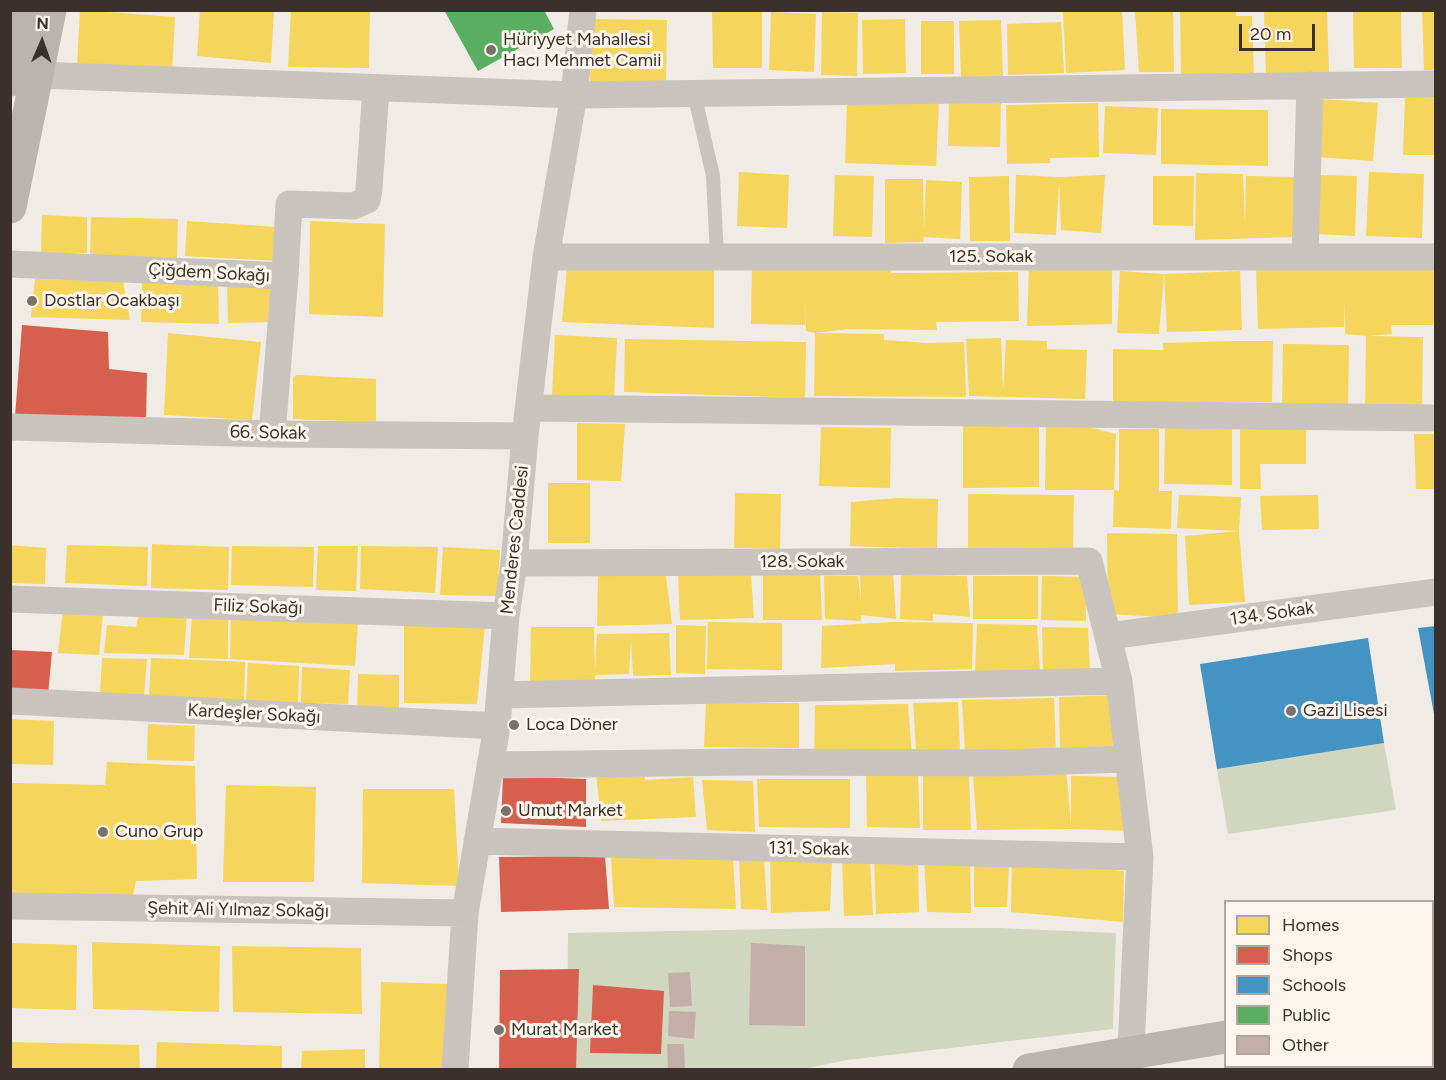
<!DOCTYPE html>
<meta charset="utf-8">
<style>
body{margin:0}
#map{position:relative;width:1446px;height:1080px;overflow:hidden;background:#f0ebe5;font-family:Figtree,sans-serif}
canvas{display:block}
.frame{position:absolute;inset:0;border:12px solid #3b302b;pointer-events:none}
.legend{position:absolute;left:1224px;top:900px;width:210px;height:168px;box-sizing:border-box;background:#fbf5ee;border:2px solid #aea6a0;margin:0;padding:8px 10px;list-style:none;font-size:18px;color:#3b302b}
.legend li{display:flex;align-items:center;gap:12px;height:30px}
.legend b{width:30px;border:2px solid #aea6a0}
.north{position:absolute;left:12px;top:12px;width:60px;height:60px;-webkit-text-stroke:4px #fbf5ee;paint-order:stroke;rotate:2deg;font-size:16px;font-weight:700;line-height:24px;text-align:center;color:#3b302b}
.north::after{content:'';display:block;margin:auto;width:21px;height:27px;background:#3b302b;clip-path:polygon(50% 0,100% 100%,50% 72%,0 100%)}
.scale{position:absolute;left:1239px;top:24px;width:76px;height:27px;box-sizing:border-box;border:3px solid #3b302b;border-top:0;padding-left:8px;font-size:18px;line-height:21px;white-space:nowrap;color:#3b302b;-webkit-text-stroke:4px #fbf5ee;paint-order:stroke}
</style>
<div id="map">
<canvas width="1446" height="1080"></canvas>
<div class="frame"></div>
<ul class="legend">
<li><b style="height:16px;background:#f6d55c"></b>Homes</li>
<li><b style="height:16px;background:#d6604d"></b>Shops</li>
<li><b style="height:16px;background:#4393c3"></b>Schools</li>
<li><b style="height:16px;background:#5aae61"></b>Public</li>
<li><b style="height:16px;background:#c3afa7"></b>Other</li>
</ul>
<div class="north">N</div>
<div class="scale">20 m</div>
</div>
<script>
const c = document.querySelector('canvas').getContext('2d');
c.lineJoin = 'round';
function fill(path, color) {
  c.fillStyle = color;
  c.fill(path, 'evenodd');
}
function trace(path, color, width, dash) {
  c.strokeStyle = color;
  c.lineWidth = width;
  c.lineCap = dash ? 'butt' : 'round';
  c.setLineDash(dash || []);
  c.stroke(path);
}
function write(font, color, halo, rows, align = 'center') {
  c.font = font + ' Figtree,sans-serif';
  c.lineWidth = 6;
  c.setLineDash([]);
  c.textBaseline = 'middle';
  c.strokeStyle = halo;
  c.fillStyle = color;
  for (const [text, x, y, turn = 0] of rows) {
    c.save();
    c.translate(x, y);
    c.rotate((+turn || 0) * Math.PI / 180);
    c.textAlign = isNaN(turn) ? turn : align;
    if (halo) c.strokeText(text, 0, 0);
    c.fillText(text, 0, 0);
    c.restore();
  }
}
const green = new Path2D(`
 M1384,743L1396,810L1228,834L1217,769Z
 M831,928H998L1116,933L1113,1029L847,1060L803,1069L567,1070L568,933Z`);
const homes = new Path2D(`
 M80,10L175,17L172,72L77,66Z
 M200,10H274L271,63L197,56Z
 M291,10H370L369,68L288,67Z
 M1063,10H1122L1125,70L1066,73Z
 M1135,10H1173L1174,72H1139Z
 M1180,10H1236V16H1252L1254,78L1181,80Z
 M1264,10H1327L1329,74L1266,76Z
 M1422,10H1436V70H1424Z
 M1353,11H1401L1402,68H1354Z
 M712,12H762V68H713Z
 M771,12L816,14L814,72L769,70Z
 M822,12L858,13L857,76L821,75Z
 M591,19L667,20L666,86L590,84Z
 M905,19L906,73L863,74L862,20Z
 M1001,20L1003,77L961,78L959,21Z
 M921,21H954V74H921Z
 M1061,22L1064,73L1008,75L1007,24Z
 M1405,98H1436V155H1403Z
 M1321,99L1378,103L1373,161L1317,157Z
 M847,101L939,104L936,166L845,163Z
 M949,103H1001L1000,147L948,146Z
 M1098,103L1099,157L1050,158V163L1007,164L1006,105Z
 M1105,106L1158,108L1156,155L1103,153Z
 M1161,109L1268,110V166L1161,164Z
 M739,172L789,175L787,228L737,226Z
 M1369,172L1424,174L1422,238L1366,236Z
 M1196,173L1243,174L1245,223L1246,176L1295,177L1294,237L1195,240Z
 M835,175L874,176L872,237L833,236Z
 M1016,175L1059,177L1105,175L1101,233L1061,230L1059,182L1056,235L1014,233Z
 M1320,175L1357,176L1355,236L1318,234Z
 M1009,176L1010,241H970L969,177Z
 M1153,176H1194L1193,226L1153,225Z
 M885,179H923L924,230L926,180L962,182L960,239L924,237L923,242L885,243Z
 M42,215L87,217V253H41Z
 M91,217L178,219L177,258L90,255Z
 M187,221L279,227V261L185,256Z
 M310,221L385,224L383,317L309,314Z
 M752,266H889L891,273L1018,272L1019,321L936,322L937,330L849,329L815,333L806,331L805,300V325L751,324Z
 M567,267L714,270V328L562,322Z
 M1256,267H1436V313L1433,325H1391L1392,334L1368,336L1423,337L1422,408L1365,407L1366,336L1345,334V303L1344,327L1258,329Z
 M1029,268L1112,269V324L1027,326Z
 M1120,271L1164,274L1240,271L1242,330L1167,332L1164,274L1159,334L1117,333Z
 M35,279L123,281L130,320L31,317Z
 M142,283L218,285L219,324L141,322Z
 M227,285L273,287V322L228,323Z
 M168,333L261,342L252,420L164,415Z
 M815,333L884,334V340L927,343L964,342L966,397L814,396Z
 M555,335L617,338L614,398L552,395Z
 M1001,338L1003,391L1006,340L1047,341V349L1087,350L1085,399L969,396L966,339Z
 M625,339L806,342L805,398L624,392Z
 M1237,341H1273L1272,402H1113V349L1163,350V343Z
 M1283,344L1349,345L1348,405L1282,404Z
 M297,375L376,379V422L293,419V377Z
 M963,421H1039V487L963,488Z
 M577,423L625,424L621,481L577,480Z
 M1046,425L1084,426L1116,434L1114,490L1119,491V429H1159V491H1172L1171,529L1113,527L1114,490H1045Z
 M821,427L891,428L890,488L819,486Z
 M1165,427L1232,428V485L1164,484Z
 M1306,428V464H1260L1261,489H1240V429Z
 M1414,434H1436V489H1416Z
 M548,483H590V543H548Z
 M735,493L781,494L780,549L734,548Z
 M968,494L1074,495L1073,550L968,549Z
 M1179,495L1241,497L1239,531L1245,602L1189,605L1185,536L1239,531L1177,528Z
 M1318,495L1319,529L1262,530L1260,496Z
 M897,498L938,499L937,549L850,546L851,502Z
 M1107,533L1177,534L1178,618L1108,614Z
 M152,544L229,547L228,590L151,588Z
 M10,545L46,548L45,584L10,583Z
 M67,545L148,547L147,586L65,583Z
 M232,546L314,547L313,587L231,585Z
 M318,546H358L356,591L316,590Z
 M361,546L438,547L435,593L360,589Z
 M443,547L500,550L497,596L440,595Z
 M860,572L893,573L896,619L861,615V621L825,619L824,576H858L861,602Z
 M901,574L967,576L970,617L933,614V621L900,619Z
 M678,575H751L754,618L680,620Z
 M763,575H820L822,620H763Z
 M598,576H666L672,624L597,626Z
 M973,576H1038V619H973Z
 M1042,576L1086,577V621L1041,620Z
 M63,609L103,612L99,655L58,653Z
 M139,613L187,615L184,655L104,653L107,625L136,627Z
 M192,615L228,618V659L189,658Z
 M231,618L358,622L355,666L230,659Z
 M404,621L485,625L477,704L404,703Z
 M708,622L782,623V670L707,669Z
 M893,622L973,623L972,669L895,671V664L821,668L822,626Z
 M977,624L1037,625L1040,670L975,675Z
 M676,625L706,626L705,674L676,673Z
 M531,627H594L595,670L597,634L669,633L671,675L633,676L631,640L629,674L595,675V680L530,682Z
 M1042,627L1088,628L1090,671H1043Z
 M102,658L147,659L144,696L100,695Z
 M151,658L245,662L244,700L149,696Z
 M248,663L299,666L298,704L246,702Z
 M302,667L350,670L348,704L301,703Z
 M358,674L399,675V709L357,707Z
 M1119,695L1120,746L1060,748L1059,697Z
 M1054,698L1056,752H965L962,700Z
 M958,702L960,750L916,749L913,703Z
 M706,703H799V748L704,747Z
 M908,704L912,755L814,754L815,705Z
 M10,719L54,721L53,765L10,764Z
 M148,724L195,726L194,761L147,760Z
 M107,762L195,766L197,879L136,881L132,899L10,898V783L105,785Z
 M644,769L645,780L693,777L696,817L601,821L596,772Z
 M1066,769L1071,824V776L1128,777L1130,831L1071,829L977,830L973,775Z
 M866,774H918L920,828L867,827Z
 M969,775L971,830H923V776Z
 M757,779H850V828L759,827Z
 M702,780L753,781L755,832L707,830Z
 M226,785L316,787L314,882H223Z
 M363,789H454L459,886L362,883Z
 M611,856L733,857L736,909L614,907Z
 M770,856L832,858L830,911L771,913Z
 M739,858H764L767,910L741,909Z
 M842,859L870,860L873,915L844,916Z
 M918,860L919,912L876,914L874,861Z
 M924,861H970L971,913L927,912Z
 M1012,861L1124,871L1123,922L1011,912Z
 M974,862L1009,863L1007,907H974Z
 M1432,904H1436V965H1432Z
 M92,942L220,946L219,1012L93,1009Z
 M10,943L77,945L76,1010L10,1008Z
 M232,946L361,948L362,1014L233,1012Z
 M381,982L449,984L447,1070H379Z
 M10,1042L139,1045L140,1070H11Z
 M157,1042L282,1046V1070H156Z
 M365,1049V1070H301L302,1051Z`);
const shops = new Path2D(`
 M22,325L108,332L109,369L147,373L146,423L15,417Z
 M10,650L52,652L48,695L10,693Z
 M503,776L586,779V827L501,823Z
 M605,856L609,909L501,912L499,857Z
 M579,969L576,1070H499L500,970Z
 M593,985L664,991L661,1054L590,1053Z`);
const schools = new Path2D(`
 M1436,626V714H1434L1418,628Z
 M1368,638L1384,743L1217,769L1200,664Z`);
const public = new Path2D(`
 M444,10H544L554,29L478,71Z`);
const building = new Path2D(`
 M751,943L805,946V1026L749,1025Z
 M690,972L692,1006L670,1007L668,973Z
 M669,1011L696,1012L694,1039L668,1036Z
 M667,1044H684L685,1070H668Z`);
const lane = new Path2D(`
 M694,93L713,176L717,257`);
const street = new Path2D(`
 M38,75L574,95L1436,84
 M546,257H1436
 M1305,257L1310,85
 M10,264L285,276L272,434
 M285,276L289,204L354,206L367,200L369,189L376,88
 M529,408L1436,418
 M10,427L272,434L525,436
 M514,563L1089,561L1119,681L1140,857L1130,1070
 M10,599L506,616
 M1109,636L1436,592
 M500,695L1119,681
 M10,701L497,726
 M490,765L750,762L1000,763L1128,759
 M477,841L1140,857
 M10,906L465,913
 M455,1070L465,913L497,726L506,616L514,563L525,436L546,257L574,95L583,10`);
const secondary = new Path2D(`
 M10,80L26,10
 M10,207L50,10
 M1432,997H1436
 M1432,1037H1436
 M1029,1070L1226,1037
 M1253,1070L1270,1066`);
const markers = [
 [491,50,6,"#7a716c"],
 [32,301,6,"#7a716c"],
 [1291,711,6,"#7a716c"],
 [514,725,6,"#7a716c"],
 [506,811,6,"#7a716c"],
 [103,832,6,"#7a716c"],
 [499,1030,6,"#7a716c"]
];
const poiNames = [
 ["Hüriyyet Mahallesi",503,40],
 ["Hacı Mehmet Camii",503,61],
 ["Dostlar Ocakbaşı",44,301],
 ["Gazi Lisesi",1303,711],
 ["Loca Döner",526,725],
 ["Umut Market",518,811],
 ["Cuno Grup",115,832],
 ["Murat Market",511,1030]
];
const streetNames = [
 ["125. Sokak",991,257],
 ["Çiğdem Sokağı",209,273,3],
 ["66. Sokak",268,433,1],
 ["Menderes Caddesi",515,540,-84],
 ["128. Sokak",802,562],
 ["Filiz Sokağı",258,607,2],
 ["134. Sokak",1272,614,-8],
 ["Kardeşler Sokağı",254,714,3],
 ["131. Sokak",809,849,1],
 ["Şehit Ali Yılmaz Sokağı",238,910,1]
];
fill(green, '#d1d6bf');
fill(homes, '#f6d55c');
fill(shops, '#d6604d');
fill(schools, '#4393c3');
fill(public, '#5aae61');
fill(building, '#c3afa7');
trace(lane, '#c9c3be', 14);
trace(street, '#c9c3be', 27);
trace(secondary, '#bab3ae', 33);
for (const [x, y, r, color] of markers) {
  const dot = new Path2D();
  dot.arc(x, y, r, 0, 2 * Math.PI);
  c.fillStyle = color;
  c.fill(dot);
  trace(dot, '#fbf5ee', 2);
}
write('18px', '#3b302b', '#fbf5ee', poiNames, 'left');
write('18px', '#3b302b', '#fbf5ee', streetNames);
</script>
